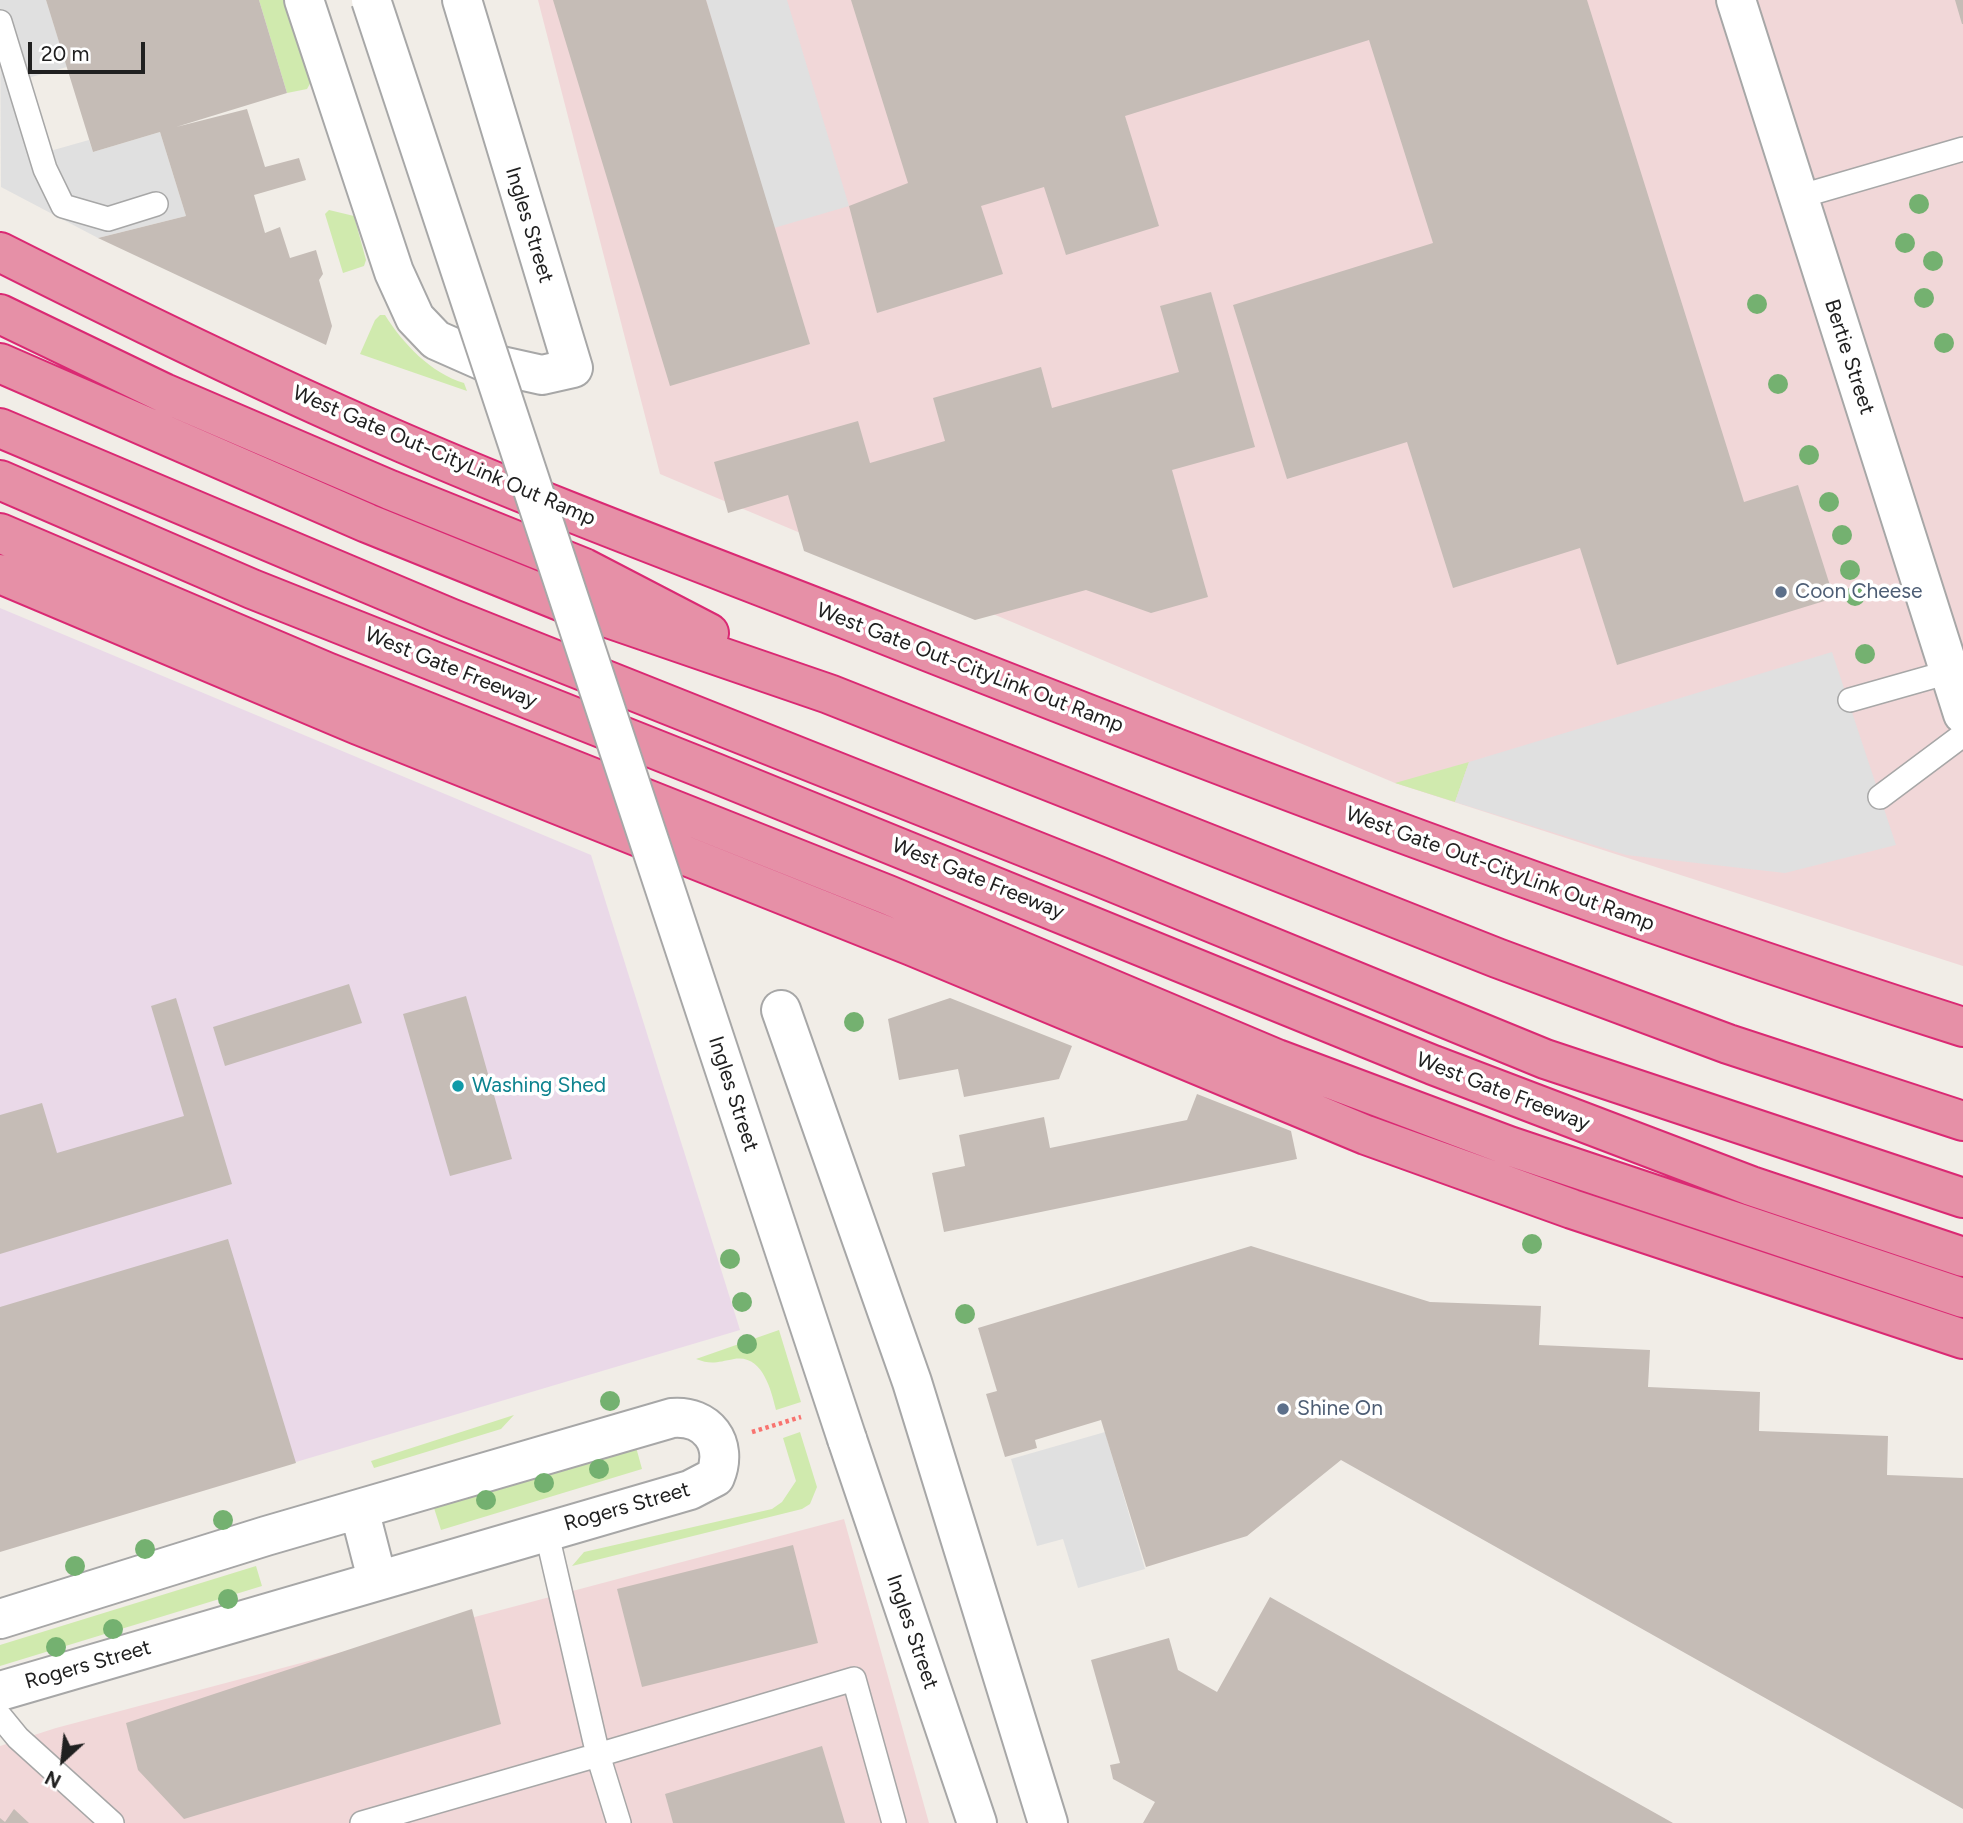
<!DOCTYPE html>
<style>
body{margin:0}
#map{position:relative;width:1963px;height:1823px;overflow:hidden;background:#f1ede7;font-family:Figtree,sans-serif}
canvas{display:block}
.north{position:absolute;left:28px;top:1725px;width:70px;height:70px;-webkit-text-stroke:5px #fff;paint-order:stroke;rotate:207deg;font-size:19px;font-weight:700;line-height:28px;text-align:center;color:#202020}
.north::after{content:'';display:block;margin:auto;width:24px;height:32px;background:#202020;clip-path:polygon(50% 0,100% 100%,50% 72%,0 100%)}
.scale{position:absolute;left:28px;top:42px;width:117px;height:32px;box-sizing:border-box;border:4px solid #202020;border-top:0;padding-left:9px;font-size:21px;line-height:24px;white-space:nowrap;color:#202020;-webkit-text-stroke:5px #fff;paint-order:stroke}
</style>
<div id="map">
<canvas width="1963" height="1823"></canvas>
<div class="north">N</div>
<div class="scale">20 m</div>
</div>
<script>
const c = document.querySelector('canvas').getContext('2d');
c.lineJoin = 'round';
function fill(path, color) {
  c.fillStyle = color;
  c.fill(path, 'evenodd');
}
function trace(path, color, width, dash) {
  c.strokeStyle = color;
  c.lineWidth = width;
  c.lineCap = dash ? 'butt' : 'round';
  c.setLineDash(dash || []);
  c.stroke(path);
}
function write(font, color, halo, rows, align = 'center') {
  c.font = font + ' Figtree,sans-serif';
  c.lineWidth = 7;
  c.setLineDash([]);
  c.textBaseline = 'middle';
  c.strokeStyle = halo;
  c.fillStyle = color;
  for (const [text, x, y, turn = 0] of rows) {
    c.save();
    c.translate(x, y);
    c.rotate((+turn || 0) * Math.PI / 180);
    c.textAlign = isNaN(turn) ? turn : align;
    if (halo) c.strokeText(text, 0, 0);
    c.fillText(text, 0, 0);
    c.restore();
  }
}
const commercial = new Path2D(`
 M538,0H1963V966L1395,783L660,474Z
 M844,1519L929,1823H0V1746L56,1728Z`);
const industrial = new Path2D(`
 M0,608L591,855L740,1330L0,1550Z`);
const grass = new Path2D(`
 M259,0H286L311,82L307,89L287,93Z
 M329,210L354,216L366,260L364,266L343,273L325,214Z
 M380,315H385C403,344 431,373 464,383L467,391L360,354L375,320Z
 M1469,762L1455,802L1395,783Z
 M779,1330L801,1402L776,1410C771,1389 762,1354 734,1359C718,1362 711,1365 696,1359Z
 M514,1415L501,1429L374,1468L371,1461Z
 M800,1432L817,1487L810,1504L802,1509L572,1566L584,1552L772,1509L782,1502L796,1481L783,1438Z
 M636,1447L642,1469L441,1530L434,1508Z
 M256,1566L262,1586L0,1666V1645Z`);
const parking = new Path2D(`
 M0,0H46L67,67L28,78L50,151L89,140L93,152L160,132L186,216L98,238L1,187Z
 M706,0H787L849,206L774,228Z
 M1832,652L1896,845L1785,873L1626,855L1455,802L1469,762Z
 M1105,1432L1145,1569L1078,1588L1063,1539L1037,1546L1011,1459Z`);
const building = new Path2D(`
 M46,0H259L287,93L176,127L247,109L265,167L299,158L306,180L254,195L265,233L280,227L290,258L316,250L323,274L319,280L332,326L326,345L98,238L186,216L160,132L93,152Z
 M553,0H706L810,344L670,386Z
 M851,0H1587L1744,502L1798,485L1834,598L1617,665L1580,548L1453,588L1407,442L1287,479L1233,305L1433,243L1369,40L1125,116L1159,226L1066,255L1044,187L981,206L1003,274L877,313L849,206L908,183Z
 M1955,0H1963V24H1962Z
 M1211,292L1255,447L1172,470L1208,597L1151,613L1086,590L975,620L804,551L788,495L728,513L714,462L858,421L870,463L945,441L933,398L1041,367L1052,408L1179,372L1160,306Z
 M349,984L362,1023L225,1066L213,1027Z
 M466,996L512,1159L450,1176L403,1014Z
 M176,998L232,1184L0,1254V1115L42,1103L57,1153L184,1116L151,1006Z
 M950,998L1072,1046L1059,1079L964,1097L958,1069L899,1080L888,1019Z
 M1197,1094L1291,1131L1297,1159L944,1232L932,1173L965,1166L959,1135L1044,1117L1050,1148L1187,1120Z
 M228,1239L296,1463L0,1552V1307Z
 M1251,1246L1430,1302L1541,1306L1539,1345L1650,1350L1648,1387L1760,1392L1759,1431L1888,1436L1887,1475L1963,1478V1809L1341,1460L1247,1536L1146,1567L1101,1420L1035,1440L1037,1448L1005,1457L986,1394L997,1391L978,1328Z
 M793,1545L818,1643L642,1687L617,1589Z
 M1270,1597L1673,1823H1143L1155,1802L1113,1779L1110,1765L1120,1763L1091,1660L1169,1638L1178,1670L1217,1692Z
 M472,1609L501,1724L184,1819L138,1770L126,1723Z
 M822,1746L845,1823H673L665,1794Z
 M14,1809L29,1823H0V1818L5,1822Z`);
const path = new Path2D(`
 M752,1432L801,1417`);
const service = new Path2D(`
 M0,22L45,169L63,206L108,219L156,204
 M1798,197L1963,149
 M1850,700L1949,672
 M1880,797L1963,735
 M0,1716L18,1738L112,1823
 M362,1823L598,1755L546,1530
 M619,1823L598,1755L854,1679L894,1823`);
const minor = new Path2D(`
 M304,0L394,272L415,318L436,340L488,363L542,375L573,368L462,0
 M1736,0L1963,714
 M781,1010L912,1382L1048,1823
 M359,1509L377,1579
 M0,1619L266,1536L672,1418C707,1415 729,1443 715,1477L690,1490L0,1691`);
const tertiary = new Path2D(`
 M847,1439L977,1823`);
const motorway = new Path2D(`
 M0,252C133,319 266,384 403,443C558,510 719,569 876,631C1235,773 1595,910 1963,1027
 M0,314L164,393L390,490L584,568L709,633
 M0,363L367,523L570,605L829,694L1497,958L1728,1044L1963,1121
 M0,428L450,618L1098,876L1545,1059L1963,1198
 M0,480L252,589L715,773L1433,1065L1751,1186L1963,1257
 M0,533L329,673L888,895L1277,1059L1509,1146L1963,1298
 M0,574L358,725L912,946L1366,1135L1572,1209L1963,1339`);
const tertiaryBridge = new Path2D(`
 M371,0L847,1439`);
const trees = [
 [1919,204],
 [1905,243],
 [1933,261],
 [1924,298],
 [1757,304],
 [1944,343],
 [1778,384],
 [1809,455],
 [1829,502],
 [1842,535],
 [1850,570],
 [1855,596],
 [1865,654],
 [854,1022],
 [1532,1244],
 [730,1259],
 [742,1302],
 [965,1314],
 [747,1344],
 [610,1401],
 [599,1469],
 [544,1483],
 [486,1500],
 [223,1520],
 [145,1549],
 [75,1566],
 [228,1599],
 [113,1629],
 [56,1647]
];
const markers = [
 [1781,592,7,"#5c6f8a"],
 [458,1086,7,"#0f9aa8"],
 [1283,1409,7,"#5c6f8a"]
];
const streetNames = [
 ["Ingles Street",529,225,73],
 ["Bertie Street",1849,357,72],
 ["West Gate Out-CityLink Out Ramp",444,456,23],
 ["West Gate Freeway",451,668,22],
 ["West Gate Out-CityLink Out Ramp",970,668,21],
 ["West Gate Out-CityLink Out Ramp",1500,869,20],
 ["West Gate Freeway",978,879,22],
 ["West Gate Freeway",1503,1092,21],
 ["Ingles Street",733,1094,72],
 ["Rogers Street",627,1507,-16],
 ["Ingles Street",912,1632,71],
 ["Rogers Street",88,1665,-16]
];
const serviceNames = [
 ["Coon Cheese",1795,592],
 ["Shine On",1297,1409]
];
const cultureNames = [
 ["Washing Shed",472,1086]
];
fill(commercial, '#f1d7d8');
fill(industrial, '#ead9e8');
fill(grass, '#d0eaae');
fill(parking, '#e0e0e0');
fill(building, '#c5bcb6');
trace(service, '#a7a7a7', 26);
trace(minor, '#a7a7a7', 42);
trace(tertiary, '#a7a7a7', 42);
trace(motorway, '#da2973', 42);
trace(path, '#f87470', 4.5, [3.5, 3.5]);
trace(service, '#fff', 23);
trace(minor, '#fff', 38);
trace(tertiary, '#fff', 38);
trace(motorway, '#e690a7', 38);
trace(tertiaryBridge, '#a7a7a7', 42, []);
trace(tertiaryBridge, '#fff', 38);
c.fillStyle = '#74b170';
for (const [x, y] of trees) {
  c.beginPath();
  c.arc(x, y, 10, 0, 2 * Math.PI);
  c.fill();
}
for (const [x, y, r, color] of markers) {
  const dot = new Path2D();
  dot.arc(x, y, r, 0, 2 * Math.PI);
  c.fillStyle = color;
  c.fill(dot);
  trace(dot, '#fff', 2.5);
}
write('21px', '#202020', '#fff', streetNames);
write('21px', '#4e5e75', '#fff', serviceNames, 'left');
write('21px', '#0d838f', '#fff', cultureNames, 'left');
</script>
